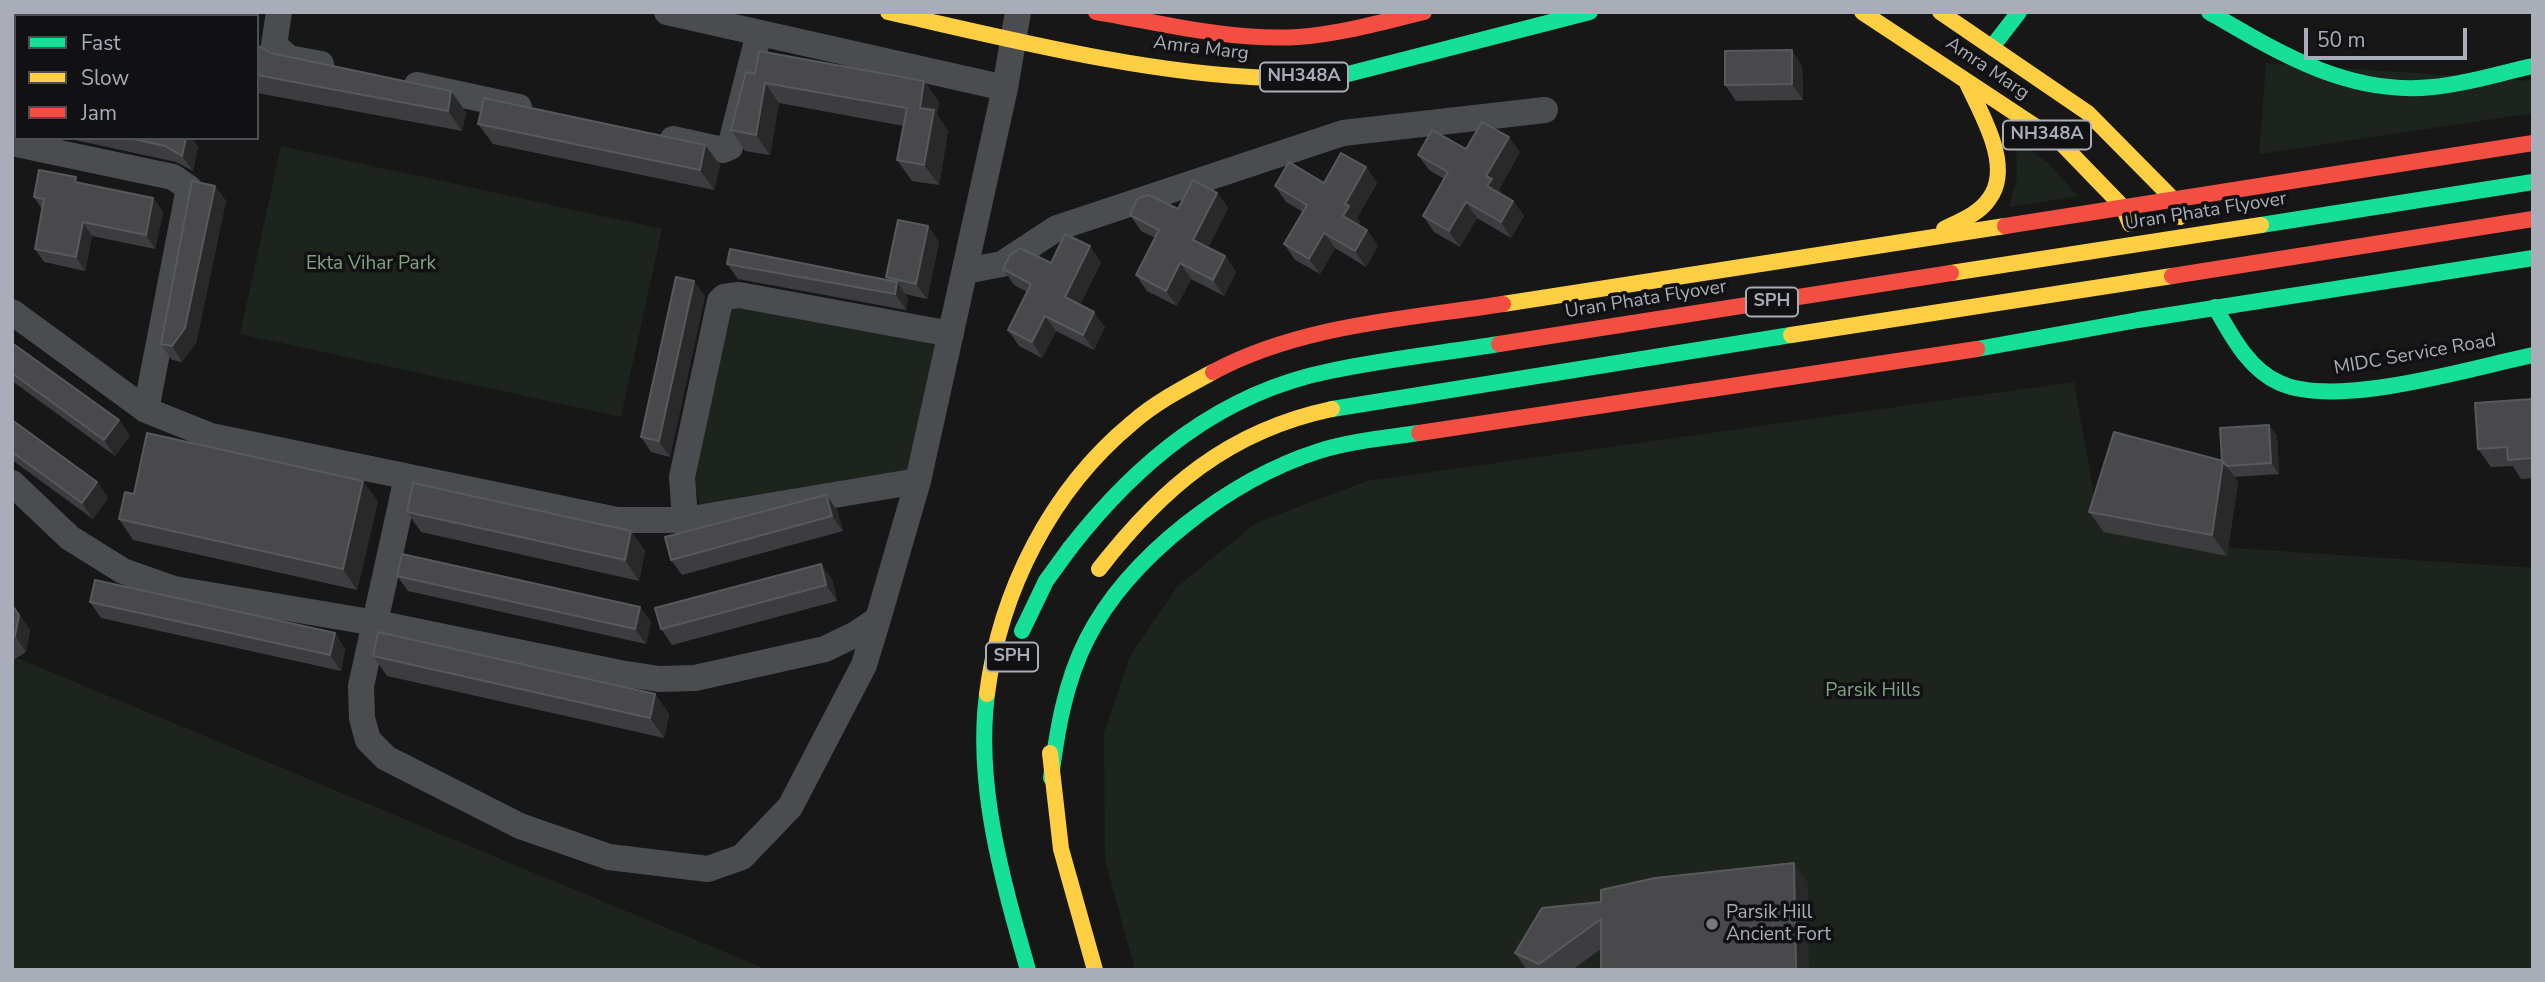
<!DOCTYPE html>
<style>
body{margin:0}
#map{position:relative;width:2545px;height:982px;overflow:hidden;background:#171717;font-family:"Nunito Sans",sans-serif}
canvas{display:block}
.frame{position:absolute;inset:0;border:14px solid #a8adb8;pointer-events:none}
.legend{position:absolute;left:14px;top:14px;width:245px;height:126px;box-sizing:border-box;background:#111113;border:2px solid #4d4f55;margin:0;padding:9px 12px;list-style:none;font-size:21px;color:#a8adb8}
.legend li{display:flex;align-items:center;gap:14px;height:35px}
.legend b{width:35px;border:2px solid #4d4f55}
.scale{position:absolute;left:2304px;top:28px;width:163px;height:32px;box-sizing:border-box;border:4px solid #a8adb8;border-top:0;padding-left:9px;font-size:21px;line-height:24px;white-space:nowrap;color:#a8adb8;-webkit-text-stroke:5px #111113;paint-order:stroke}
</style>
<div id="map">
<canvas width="2545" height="982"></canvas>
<div class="frame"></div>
<ul class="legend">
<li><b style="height:9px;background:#16e098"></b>Fast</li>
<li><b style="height:9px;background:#ffcf43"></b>Slow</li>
<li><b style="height:9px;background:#f24e42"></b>Jam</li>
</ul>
<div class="scale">50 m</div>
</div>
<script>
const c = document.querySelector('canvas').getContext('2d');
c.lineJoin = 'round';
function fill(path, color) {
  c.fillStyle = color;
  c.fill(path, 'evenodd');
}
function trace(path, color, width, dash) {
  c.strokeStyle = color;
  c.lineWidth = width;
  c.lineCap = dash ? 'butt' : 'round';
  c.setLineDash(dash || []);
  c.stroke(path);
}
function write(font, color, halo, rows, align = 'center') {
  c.font = font + ' "Nunito Sans",sans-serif';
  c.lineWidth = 7;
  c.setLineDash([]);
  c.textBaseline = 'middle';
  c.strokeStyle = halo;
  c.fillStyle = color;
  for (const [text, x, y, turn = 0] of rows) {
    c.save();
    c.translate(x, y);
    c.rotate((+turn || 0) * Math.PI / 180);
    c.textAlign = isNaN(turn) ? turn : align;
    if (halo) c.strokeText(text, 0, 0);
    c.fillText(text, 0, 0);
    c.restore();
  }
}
const green = new Path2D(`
 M2266,63L2533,81V113L2259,154Z
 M2016,141L2047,162L2078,196L2009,207L2017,177Z
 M281,146L662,229L621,417L240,334Z
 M727,302L936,338L909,473L700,504L691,478Z
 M2074,382L2096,506L2188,545L2533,568V970H1135L1105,859L1104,733L1130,656L1177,587L1256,523L1367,481Z
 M12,656L768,970H12Z`);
const street = new Path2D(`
 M279,12L274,45L289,58L321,64
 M667,12L1005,88
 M417,85L519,107
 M673,139L723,150L730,147L759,33
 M12,143L173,177L189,188L146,410
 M965,271L1002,264L1057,228L1343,133L1545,110
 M12,312L146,410L211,436L617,520H685L918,481
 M407,477L361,686L362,718L368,740L386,758L520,826L609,857L708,869L742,857L790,807L864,665L878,619
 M12,483L70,538L123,571L174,589L376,623L620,673L659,679L695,678L825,649L856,634L878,619L918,481L1005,88L1018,12
 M685,520L682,477L720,301L724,297L739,295L951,334`);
const fast = new Path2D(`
 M2209,12C2279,53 2349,96 2433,87C2467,84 2500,73 2533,66
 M1992,47L2019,12
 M1269,78L1348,74L1590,12
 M2215,307C2231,335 2249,370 2280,383C2337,409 2471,368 2533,355
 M1977,349L2138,320L2533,258
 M1022,631L1046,581L1070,548
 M987,694C975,786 1003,882 1028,970
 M1051,778C1057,731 1065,682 1087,639C1129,556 1231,479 1319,451C1351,441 1385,438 1419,433`);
const slow = new Path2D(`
 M888,12C1009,39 1145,74 1269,78
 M1862,12L2062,144L2123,207L2130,224
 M1940,12L2088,113L2173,199L2180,217
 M1944,229C1960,221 1979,214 1989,199C2014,166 1980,112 1966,81
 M1503,304L2005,226
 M987,694C1000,591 1051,490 1132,423C1156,402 1185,387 1213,372
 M1050,753L1061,849L1095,970`);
const jam = new Path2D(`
 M1096,12C1162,23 1230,41 1298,37C1341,34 1382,22 1424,12
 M2005,226L2533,143
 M1213,372C1300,325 1406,319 1503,304
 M1419,433L1977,349`);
const fastBridge = new Path2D(`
 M2261,225L2533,182
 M1332,409L1791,335
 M1070,548C1137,462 1220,393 1330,371C1386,359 1443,353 1499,344`);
const slowBridge = new Path2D(`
 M1951,273L2261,225
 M1791,335L2172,276
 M1099,569C1162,488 1228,431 1332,409`);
const jamBridge = new Path2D(`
 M2172,276L2533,219
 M1499,344L1951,273`);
const wall = new Path2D(`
 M257,45L271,53L466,112L462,131L257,93Z
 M16,53V101L12,96V70Z
 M1802,66L1803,100L1736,101L1725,85Z
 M755,74L924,81L939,102L937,114L948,131L939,185L912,181L897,160L904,126L779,103L770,155L745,151L731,130Z
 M478,124L705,145L720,165L714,190L493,144Z
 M66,138H192L198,147L193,171L176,162Z
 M1466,149L1520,152L1499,189L1502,194L1513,201L1524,216L1511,238L1477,218L1460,247L1434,232L1423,216L1444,179L1429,170L1418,155Z
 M1366,167L1377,183L1357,218L1360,222L1358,225L1367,230L1378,246L1366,267L1335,248L1320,274L1295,260L1284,244L1303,212L1286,202L1275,186L1324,183Z
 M80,183L153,198L163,212L155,249L92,236L85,271L44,262L35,249L42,209L34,197Z
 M215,186L226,201L196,343L182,362L172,360L161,344Z
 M1217,193L1228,208L1208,248L1225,256L1236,272L1224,296L1191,279L1177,306L1147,291L1136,275L1155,238L1141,231L1130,215L1178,209Z
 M928,226L939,242L927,299L905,294L908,298L906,310L738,279L727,264L889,281L886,277Z
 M1101,262L1080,305L1105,327L1094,350L1056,331L1042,358L1019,346L1008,330L1027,292L1014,285L1003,269L1051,263Z
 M705,296L670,457L651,452L641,437Z
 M12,343L119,420L130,436L115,456L12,381Z
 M2533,399V478L2521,479L2513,466L2491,467L2478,449Z
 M12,420L97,482L108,498L93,519L12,460Z
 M2269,425L2277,436L2279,474L2234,477L2238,482L2227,556L2104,532L2089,512L2222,461Z
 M134,494L378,501L357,590L133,540L119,519Z
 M826,495L837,510L843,531L682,575L671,560Z
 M407,512L631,531L645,551L639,581L421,532Z
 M397,576L640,607L651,622L646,644L408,591Z
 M832,579L837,601L672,645L661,629Z
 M90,602L335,633L345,649L341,671L101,618Z
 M12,604L30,630L26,652L12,661Z
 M373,656L655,694L669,714L664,738L387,676Z
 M1808,883L1601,949L1572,970H1527L1515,953L1542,908Z`);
const shadedWall = new Path2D(`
 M231,12H250L249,16H231Z
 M1792,50L1802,66L1803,100L1792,84Z
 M924,81L939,102L937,114L948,131L939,185L924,165L920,108Z
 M765,83L779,103L770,155L756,135Z
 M451,91L466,112L462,131L448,111Z
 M1509,137L1520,152L1499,189L1502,194L1487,186L1486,176Z
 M186,138H192L198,147L193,171L182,156Z
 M705,145L720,165L714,190L700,170Z
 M1366,167L1377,183L1357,218L1360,222L1354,232L1343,216L1345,204Z
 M215,186L226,201L196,343L182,362L172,346Z
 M1217,193L1228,208L1204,256L1193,240Z
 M153,198L163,212L155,249L146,235Z
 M1513,201L1524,216L1511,238L1501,222Z
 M1466,202L1477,218L1460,247L1449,231Z
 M83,222L92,236L85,271L76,257Z
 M928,226L939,242L927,299L916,284Z
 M1367,230L1378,246L1366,267L1355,251Z
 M1324,233L1335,248L1320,274L1309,259Z
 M1090,246L1101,262L1076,313L1065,297Z
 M1225,256L1236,272L1224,296L1213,280Z
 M1180,263L1191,279L1177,306L1166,291Z
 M694,281L705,296L670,457L659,441Z
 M897,282L908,298L906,310L895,294Z
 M1094,312L1105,327L1094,350L1083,335Z
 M1045,316L1056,331L1042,358L1032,342Z
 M119,420L130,436L115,456L104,440Z
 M2269,425L2277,436L2279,474L2271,463Z
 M2223,461L2238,482L2227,556L2212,535Z
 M363,481L378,501L357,590L343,569Z
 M97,482L108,498L93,519L82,503Z
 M826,495L837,510L843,531L832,516Z
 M631,531L645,551L639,581L625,560Z
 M821,564L832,579L837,601L826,585Z
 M12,604L30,630L26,652L15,636Z
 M640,607L651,622L646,644L635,629Z
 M335,633L345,649L341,671L330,655Z
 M655,694L669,714L664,738L650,718Z
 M1794,863L1808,883L1809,970H1796Z`);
const building = new Path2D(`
 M201,12H231V16H200Z
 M257,45L271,53L451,91L448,111L257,75Z
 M1792,50V84L1725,85V51Z
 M759,51L924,81L920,108L934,110L924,165L897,160L907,108L765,83L756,135L731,130L746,72L755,74Z
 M16,53V92L12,91V70Z
 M484,98L705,145L700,170L478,124Z
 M1482,122L1509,137L1486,176L1492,179L1487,186L1513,201L1501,222L1466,202L1449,231L1423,216L1448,172L1418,155L1432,130L1466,149Z
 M129,138H186L182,156L165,146Z
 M1341,153L1366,167L1345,204L1349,206L1343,216L1367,230L1355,251L1324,233L1309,259L1284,244L1307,205L1275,186L1289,162L1324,183Z
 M39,170L76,177L75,182L153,198L146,235L83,222L76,257L35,249L44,199L34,197Z
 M1193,180L1217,193L1193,240L1225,256L1213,280L1180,263L1166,291L1136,275L1159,230L1130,215L1138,198L1149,195L1178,209Z
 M192,181L215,186L185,328L172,346L161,344Z
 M898,220L928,226L916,284L886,277Z
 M1065,234L1090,246L1065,297L1094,312L1083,335L1045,316L1032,342L1008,330L1031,284L1003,269L1010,255L1020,248L1051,263Z
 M730,249L897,282L895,294L727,264Z
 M676,277L694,281L659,441L641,437Z
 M12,343L119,420L104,440L12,373Z
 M2533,399V458L2508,460L2507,447L2478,449L2475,403Z
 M12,420L97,482L82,503L12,452Z
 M2269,425L2271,463L2227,466L2222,461L2220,428Z
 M2114,432L2223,461L2212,535L2089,512Z
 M147,433L363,481L343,569L119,519L125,492L134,494Z
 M413,483L631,531L625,560L407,512Z
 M826,495L832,516L671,560L665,537Z
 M402,554L640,607L635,629L397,576Z
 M821,564L826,585L661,629L655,608Z
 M95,580L335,633L330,655L90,602Z
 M12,605L19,615L15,636L12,638Z
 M378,632L655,694L650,718L373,656Z
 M1794,863L1796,970H1603L1601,967V919L1539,964L1515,953L1542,908L1601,902V890L1655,878Z`);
const markers = [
 [1712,924,7,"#757880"]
];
const shields = [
 [1304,77,88],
 [2047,135,88],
 [1772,302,52],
 [1012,657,52]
];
const shieldNames = [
 ["NH348A",1304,77],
 ["NH348A",2047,135],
 ["SPH",1772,302],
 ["SPH",1012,657]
];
const streetNames = [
 ["Amra Marg",1201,49,7],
 ["Amra Marg",1987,69,34],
 ["Uran Phata Flyover",2206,212,-9],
 ["Uran Phata Flyover",1646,300,-9],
 ["MIDC Service Road",2415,355,-10]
];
const parkNames = [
 ["Ekta Vihar Park",371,264],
 ["Parsik Hills",1873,691]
];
const poiNames = [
 ["Parsik Hill",1726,913],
 ["Ancient Fort",1726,935]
];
fill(green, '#1d241e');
trace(street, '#4b4c50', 26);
trace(fast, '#16e098', 16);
trace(slow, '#ffcf43', 16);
trace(jam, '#f24e42', 16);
trace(fastBridge, '#16e098', 16);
trace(slowBridge, '#ffcf43', 16);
trace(jamBridge, '#f24e42', 16);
fill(wall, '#3d3d3f');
fill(shadedWall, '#29292a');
fill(building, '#49494c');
trace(building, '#58595d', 2);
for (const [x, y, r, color] of markers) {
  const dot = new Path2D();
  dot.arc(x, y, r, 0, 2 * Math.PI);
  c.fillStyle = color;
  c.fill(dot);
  trace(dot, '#111113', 2.5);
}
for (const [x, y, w] of shields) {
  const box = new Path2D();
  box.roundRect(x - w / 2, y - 14.5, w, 29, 5);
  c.fillStyle = '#111113';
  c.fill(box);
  trace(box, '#a8adb8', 2);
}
write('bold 18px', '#a8adb8', null, shieldNames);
write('19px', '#a8adb8', '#111113', streetNames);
write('19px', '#7fa381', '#111113', parkNames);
write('19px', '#a8adb8', '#111113', poiNames, 'left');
</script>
